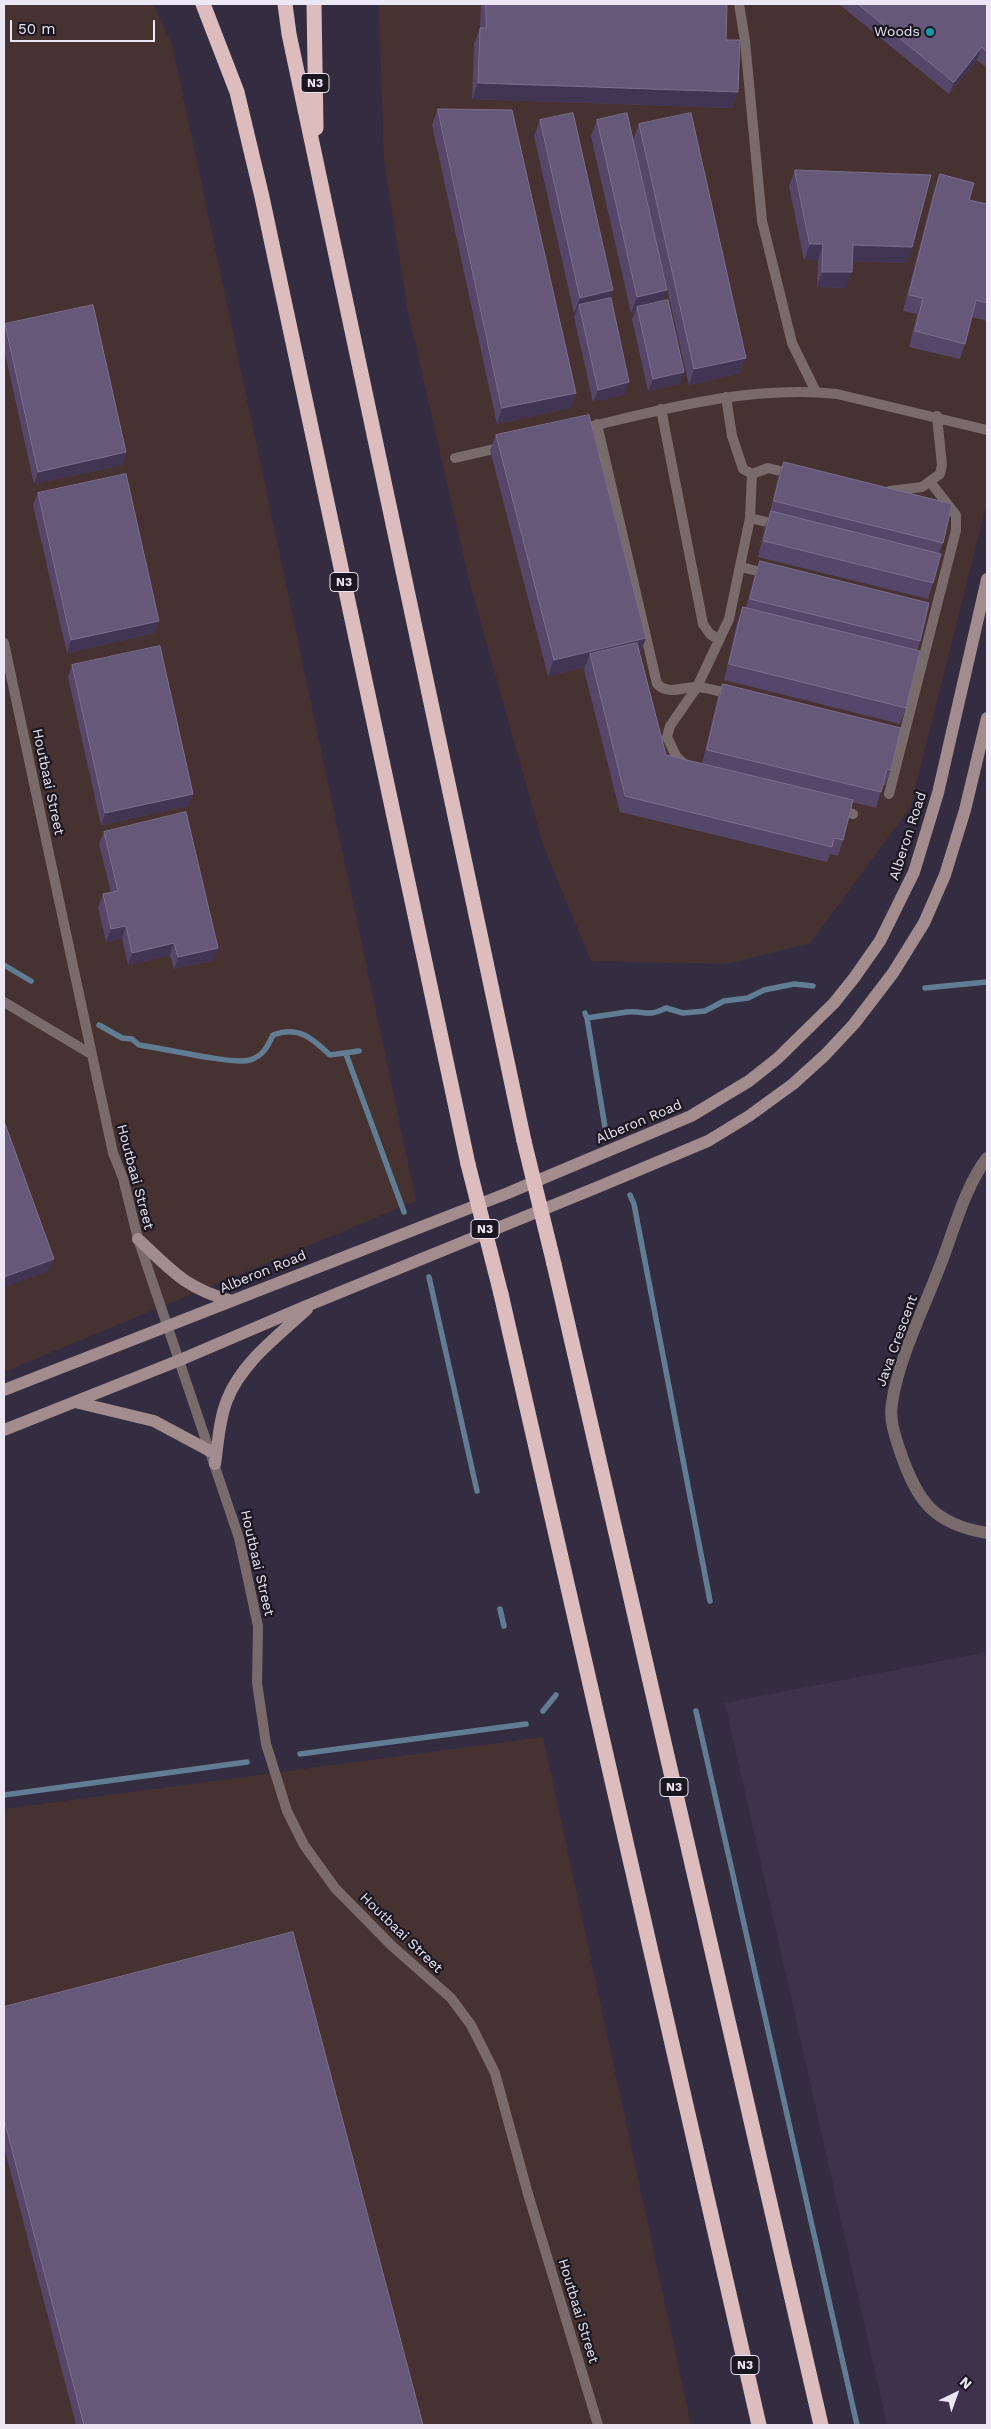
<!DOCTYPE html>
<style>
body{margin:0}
#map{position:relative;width:991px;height:2429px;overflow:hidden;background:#342c41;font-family:"Work Sans",sans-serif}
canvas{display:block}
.frame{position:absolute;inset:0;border:5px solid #ece7f5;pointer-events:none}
.north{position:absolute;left:931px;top:2369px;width:50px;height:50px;-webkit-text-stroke:4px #1a1720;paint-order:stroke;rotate:42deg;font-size:14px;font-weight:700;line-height:20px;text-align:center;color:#ece7f5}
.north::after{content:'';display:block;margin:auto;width:18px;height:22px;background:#ece7f5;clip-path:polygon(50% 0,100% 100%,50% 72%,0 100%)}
.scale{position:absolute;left:10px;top:20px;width:145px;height:22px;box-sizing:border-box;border:2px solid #ece7f5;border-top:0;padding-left:6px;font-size:15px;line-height:18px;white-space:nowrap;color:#ece7f5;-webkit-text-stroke:4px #1a1720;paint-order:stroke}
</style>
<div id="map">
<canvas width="991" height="2429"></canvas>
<div class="frame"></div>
<div class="north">N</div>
<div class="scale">50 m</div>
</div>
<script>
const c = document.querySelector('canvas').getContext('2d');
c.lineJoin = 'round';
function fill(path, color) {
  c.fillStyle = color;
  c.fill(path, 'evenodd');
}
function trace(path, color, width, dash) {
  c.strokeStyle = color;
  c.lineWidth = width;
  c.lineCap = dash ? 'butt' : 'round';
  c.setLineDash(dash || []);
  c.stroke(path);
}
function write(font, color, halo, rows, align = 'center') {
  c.font = font + ' "Work Sans",sans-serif';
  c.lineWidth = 4.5;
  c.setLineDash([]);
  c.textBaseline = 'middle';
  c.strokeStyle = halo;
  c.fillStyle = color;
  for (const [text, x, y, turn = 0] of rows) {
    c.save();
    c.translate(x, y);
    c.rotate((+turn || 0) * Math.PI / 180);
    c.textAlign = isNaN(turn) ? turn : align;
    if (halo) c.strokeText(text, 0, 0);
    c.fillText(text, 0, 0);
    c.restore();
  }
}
const built = new Path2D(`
 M987,1652V2425H887L725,1703Z`);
const industrial = new Path2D(`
 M4,4H153L172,44L416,1201L4,1372Z
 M379,4H987V502L910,808L810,943L726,964L591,961L543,845L469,580L408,311L384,161Z
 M543,1737L691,2425H4V1809Z`);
const stream = new Path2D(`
 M4,965L31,981
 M925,988L987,982
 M585,1013L587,1018L605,1127
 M587,1018C601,1016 614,1014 627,1012C644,1010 646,1018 666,1008L683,1013L705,1011L724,1001L748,998L764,990L794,984L813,986
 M99,1025L122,1038L132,1039L139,1045C162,1048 233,1065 250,1060C263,1056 268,1046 273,1035C299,1025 313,1039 330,1055L359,1051
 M346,1054L404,1212
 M630,1195L634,1204L710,1601
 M429,1277L477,1491
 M500,1609L504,1626
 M543,1711L556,1695
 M696,1711L857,2425
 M300,1754L526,1724
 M4,1795L247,1762`);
const service = new Path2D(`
 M739,4L745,41L762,221L792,343L816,392
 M726,397L732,436L743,469L752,474L768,468L792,474
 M661,409L703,624L710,634L719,640
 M597,424L657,684C670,696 683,686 698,687C709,688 722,692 733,695
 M580,429C665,409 749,385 837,394L987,430
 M455,458L503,447
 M890,491L922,487L940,474L942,465L937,416
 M750,518L779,525
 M741,567L769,574
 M4,643L113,1153L123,1178L138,1239L239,1538L258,1626L257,1683L266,1744L287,1811L304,1845L335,1888L391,1945L451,1998L471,2025L495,2073L528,2194L598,2425
 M686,766L676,756L667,737L670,726L697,687L729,619L750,518L752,474
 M889,794L956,530V515L931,483
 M836,809L853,814
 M4,1002L91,1054`);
const minor = new Path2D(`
 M987,1158C964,1188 954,1231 940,1266C924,1308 898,1360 892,1403C889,1419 895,1436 900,1451C917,1501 933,1524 987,1533`);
const secondary = new Path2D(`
 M138,1239C172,1271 185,1288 232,1301
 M4,1390L508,1193L691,1116L749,1081L778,1058L834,1003L854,978L880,941L914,872L938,793L987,579
 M75,1402L154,1421L210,1451
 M4,1430L180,1360L304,1307L598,1187L708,1141L749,1116L793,1084L825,1055L854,1024L893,973L924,923L945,875L965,810L987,718
 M215,1464C218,1444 219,1420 227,1400C242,1362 278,1336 307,1309`);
const motorway = new Path2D(`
 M203,4L237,92L262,197L468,1164
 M285,4L289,34L524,1141
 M314,4L316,128
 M554,1264L821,2425
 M501,1294L759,2425`);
const motorwayBridge = new Path2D(`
 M524,1141L554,1264
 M468,1164L501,1294`);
const wall = new Path2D(`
 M481,4H727L726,40L738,92L732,108L472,99L474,44L480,28Z
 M839,4H987V68L977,60L949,94Z
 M438,109L576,393L570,408L497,424L432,125Z
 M540,120L610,298L625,394L593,402L574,317L576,313H574L534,136Z
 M597,120L663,301L680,384L648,391L632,319L635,312L631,313L591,136Z
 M639,124L740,373L689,385L633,140Z
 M795,170L907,263L852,261L846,288L817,287L818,260H804L789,186Z
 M940,174L969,200L987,204V321L972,317L965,344L960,359L909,347L917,314L903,311L934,190Z
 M5,324L126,452L122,465L34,484L4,349V328Z
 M496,435L640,654L666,755L702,764L717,700L723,684L891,770L885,786L883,785L876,808L852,802L843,840L838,856L830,854L827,862L620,812L584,670L585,667L548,676L490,450Z
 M784,462L943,543L939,553L933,583L928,599L758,557L765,527L769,517L778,477Z
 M38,493L159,621L154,633L67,653L33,505Z
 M760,561L920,641L917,651L906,708L900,724L724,680L737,623L743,607L746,608L754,577Z
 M72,665L193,794L188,806L101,825L68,677Z
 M104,832L214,960L174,969L170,955L128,965L122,938L106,942L98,907L103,894L111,893L99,844Z
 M4,2007L423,2425H76L4,2147Z`);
const shadedWall = new Path2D(`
 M982,47L977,60L949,94L954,82Z
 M478,83L738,92L732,108L472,99Z
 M810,244H823L818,260H804Z
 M853,245L912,247L907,263L848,261Z
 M822,272H852L846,288L817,287Z
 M613,290L607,306L579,305L576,313H574L580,298Z
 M667,290L661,306L637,307L635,312L631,313L637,297Z
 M746,358L740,373L689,385L694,369Z
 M684,372L680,384L648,391L653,379Z
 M629,382L625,394L593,402L598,390Z
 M576,393L570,408L497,424L502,408Z
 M126,452L122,465L34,484L38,472Z
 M159,621L154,633L67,653L71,640Z
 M646,638L640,654H590L585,667L548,676L554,660Z
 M193,794L188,806L101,825L105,813Z
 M126,926L122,938L106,942L111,929Z
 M174,943L170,955L128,965L132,953Z
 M218,948L214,960L174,969L178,957Z
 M54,1259L49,1271L4,1287V1277Z`);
const building = new Path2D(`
 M486,4H727L726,40H740L738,92L478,83L480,28H486Z
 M858,4H987V52L982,47L954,82Z
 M438,109L512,110L576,393L502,408Z
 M573,113L613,290L580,298L540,120Z
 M627,113L667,290L637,297L597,120Z
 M691,113L746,358L694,369L639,124Z
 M795,170L931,175L912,247L853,245L852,272H822L823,244H810Z
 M940,174L974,183L969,200L987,204V303L976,300L965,344L915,331L923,298L909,295Z
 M611,298L629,382L598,390L579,305Z
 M668,300L684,372L653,379L637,307Z
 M93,305L126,452L38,472L5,324Z
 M589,415L646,638L554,660L496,435Z
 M784,462L952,504L943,543L774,501Z
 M126,474L159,621L71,640L38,493Z
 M771,511L941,554L933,583L764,541Z
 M760,561L929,603L920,641L750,599Z
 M743,607L920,651L906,708L729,664Z
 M637,643L666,755L853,800L843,840L834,838L832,847L625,796L590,654Z
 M160,646L193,794L105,813L72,665Z
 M723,684L901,728L891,770L887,769L881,792L707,750Z
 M186,812L218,948L178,957L174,943L132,953L126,926L111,929L103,894L118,891L104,832Z
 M4,1121L54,1259L4,1277Z
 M293,1932L423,2425H84L4,2119V2007Z`);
const markers = [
 [930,32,5,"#0f9aa8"]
];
const shields = [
 [315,83,28],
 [344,582,28],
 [485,1229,28],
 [674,1787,28],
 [745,2365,28]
];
const shieldNames = [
 ["N3",315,83],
 ["N3",344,582],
 ["N3",485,1229],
 ["N3",674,1787],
 ["N3",745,2365]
];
const poiNames = [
 ["Woods",920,32]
];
const streetNames = [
 ["Houtbaai Street",48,782,78],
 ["Alberon Road",908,836,-72],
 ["Alberon Road",639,1122,-23],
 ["Houtbaai Street",135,1177,75],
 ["Alberon Road",263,1272,-22],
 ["Java Crescent",897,1341,-70],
 ["Houtbaai Street",257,1563,77],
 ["Houtbaai Street",401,1933,44],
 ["Houtbaai Street",578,2311,73]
];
fill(built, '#3e324d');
fill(industrial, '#473232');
trace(stream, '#607d94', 5.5);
trace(service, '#796b6c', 10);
trace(minor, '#796b6c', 12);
trace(secondary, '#a28c8d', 12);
trace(motorway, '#ddbcbd', 15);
trace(motorwayBridge, '#ddbcbd', 15);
fill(wall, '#56476a');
fill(shadedWall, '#423554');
fill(building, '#665879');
trace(building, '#7b6f8d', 1);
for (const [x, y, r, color] of markers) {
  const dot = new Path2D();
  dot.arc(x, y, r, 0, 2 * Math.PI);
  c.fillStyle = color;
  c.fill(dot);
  trace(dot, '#1a1720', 2);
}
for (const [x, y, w] of shields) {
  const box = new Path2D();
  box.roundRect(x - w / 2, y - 9.5, w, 19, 4);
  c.fillStyle = '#1a1720';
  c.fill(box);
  trace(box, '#ece7f5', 1);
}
write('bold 12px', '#ece7f5', null, shieldNames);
write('14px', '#ece7f5', '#1a1720', poiNames, 'right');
write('14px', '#ece7f5', '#1a1720', streetNames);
</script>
